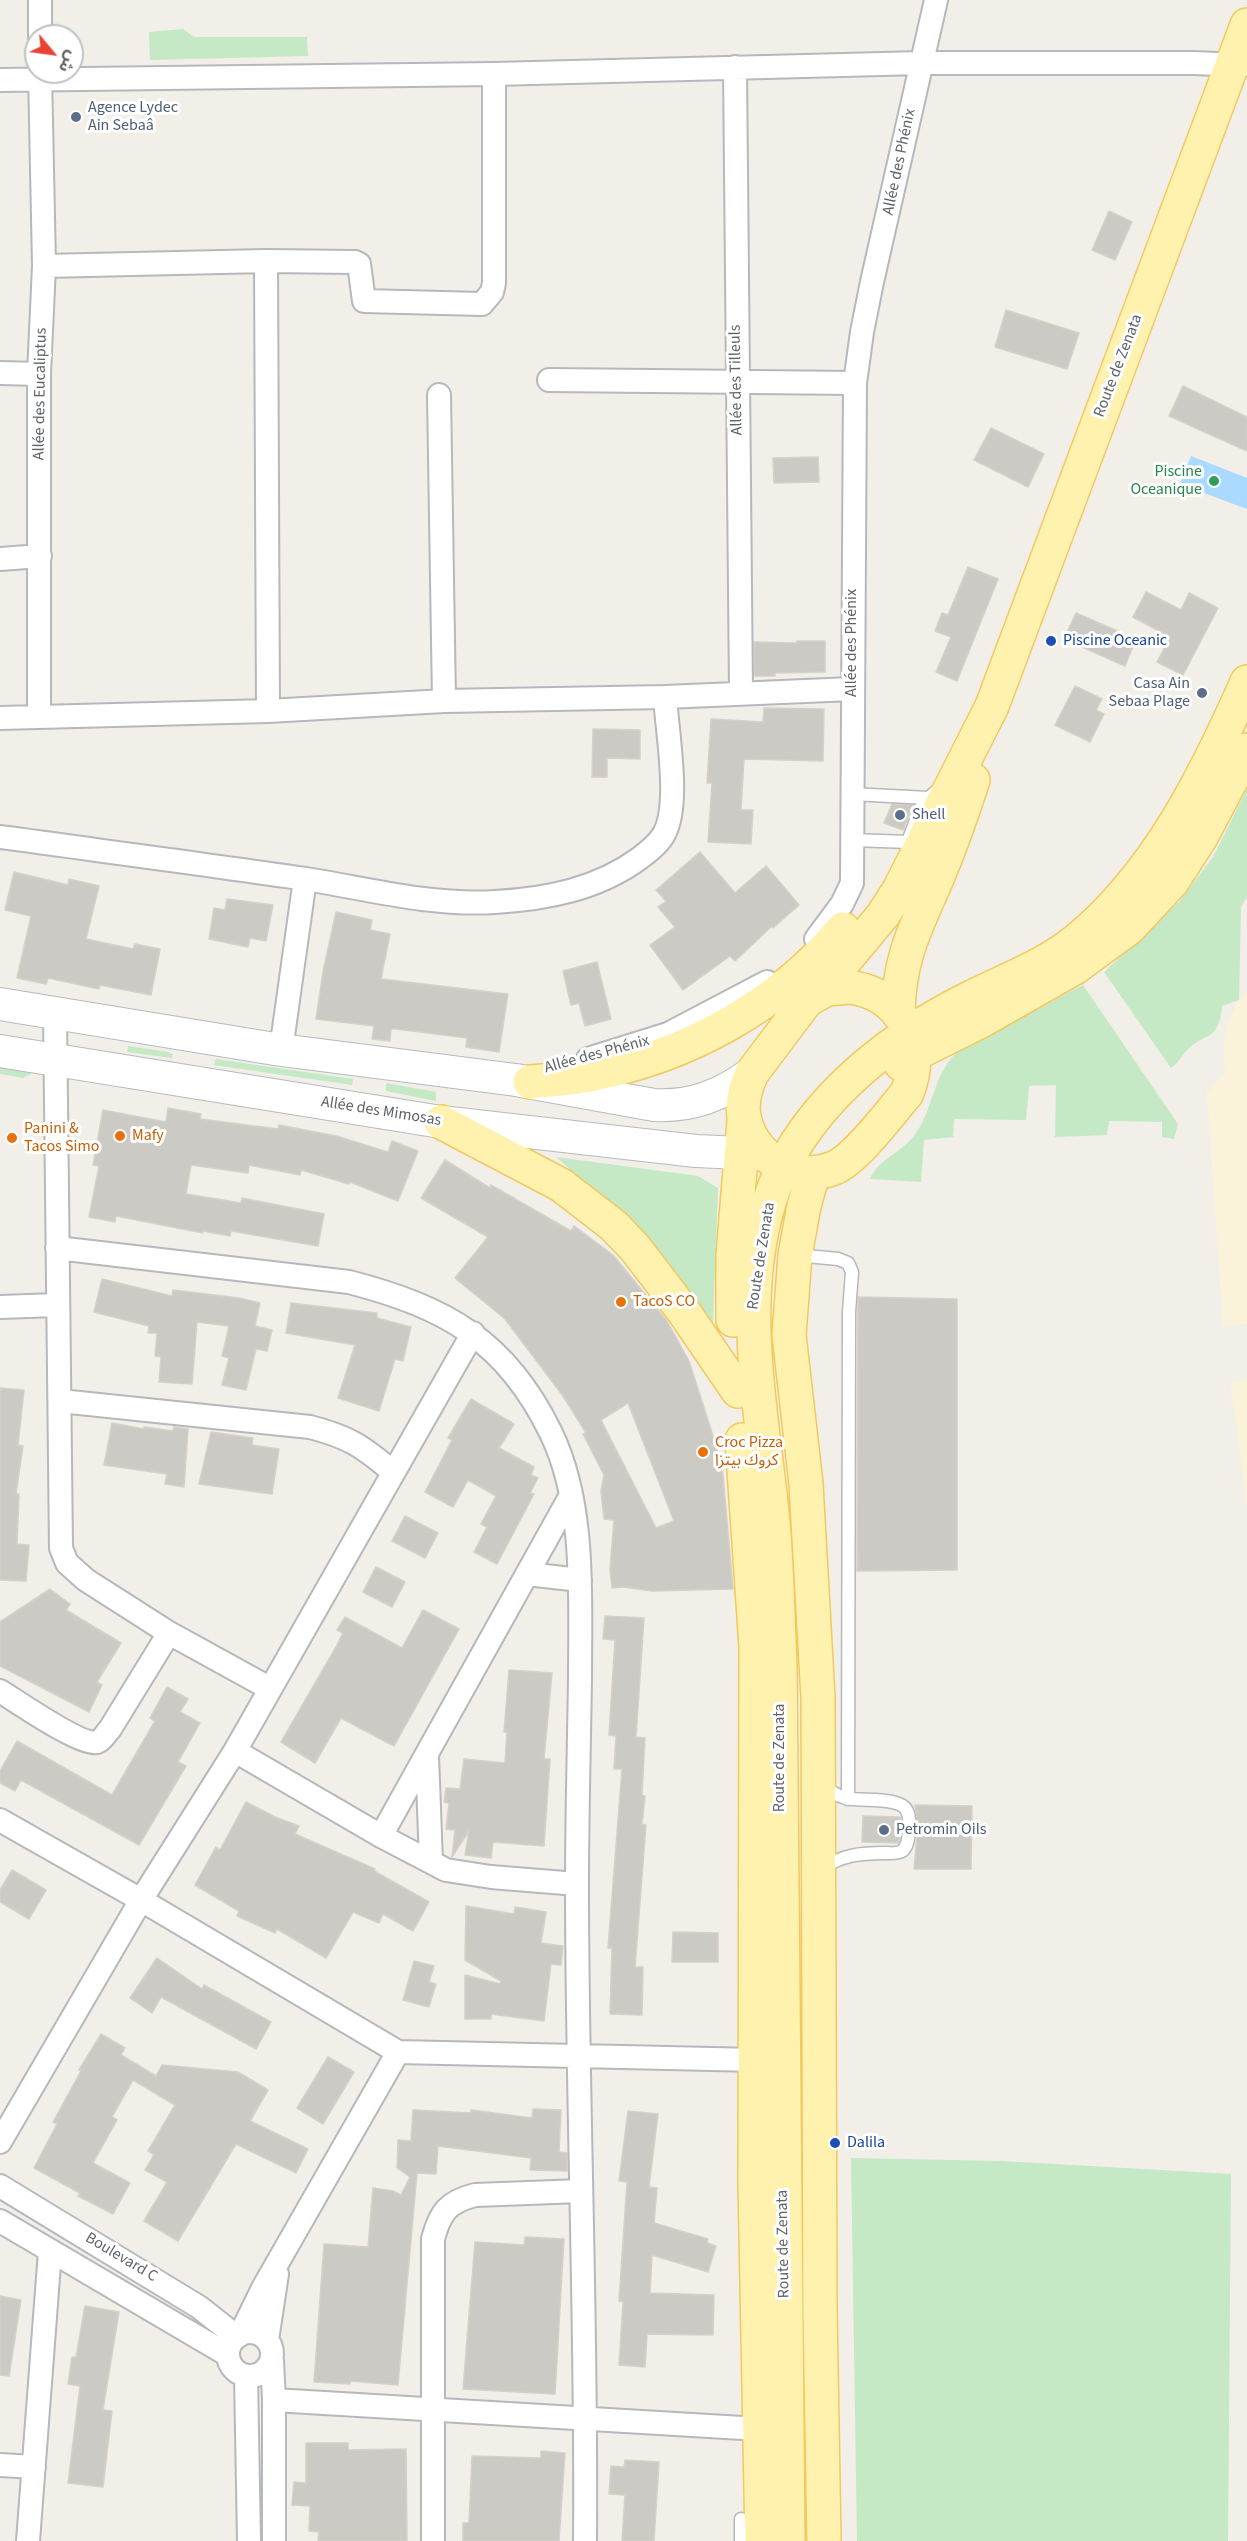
<!DOCTYPE html>
<meta charset="utf-8">
<style>
body{margin:0}
#map{position:relative;width:1247px;height:2541px;overflow:hidden;background:#f1efe8;font-family:"Source Sans 3","Noto Sans Arabic",sans-serif}
canvas{display:block}
.north{position:absolute;left:24px;top:24px;width:60px;height:60px;box-sizing:border-box;background:#fff;border:2px solid #bfc1c3;border-radius:50%;rotate:119deg;font-size:16px;font-weight:700;line-height:24px;text-align:center;color:#5f6368}
.north::after{content:'';display:block;margin:auto;width:21px;height:27px;background:#ea4335;clip-path:polygon(50% 0,100% 100%,50% 72%,0 100%)}
</style>
<div id="map">
<canvas width="1247" height="2541"></canvas>
<div class="north">ش</div>
</div>
<script>
const c = document.querySelector('canvas').getContext('2d');
c.lineJoin = 'round';
function fill(path, color) {
  c.fillStyle = color;
  c.fill(path, 'evenodd');
}
function trace(path, color, width, dash) {
  c.strokeStyle = color;
  c.lineWidth = width;
  c.lineCap = dash ? 'butt' : 'round';
  c.setLineDash(dash || []);
  c.stroke(path);
}
function write(font, color, halo, rows, align = 'center') {
  c.font = font + ' "Source Sans 3","Noto Sans Arabic",sans-serif';
  c.lineWidth = 6;
  c.setLineDash([]);
  c.textBaseline = 'middle';
  c.strokeStyle = halo;
  c.fillStyle = color;
  for (const [text, x, y, turn = 0] of rows) {
    c.save();
    c.translate(x, y);
    c.rotate((+turn || 0) * Math.PI / 180);
    c.textAlign = isNaN(turn) ? turn : align;
    if (halo) c.strokeText(text, 0, 0);
    c.fillText(text, 0, 0);
    c.restore();
  }
}
const green = new Path2D(`
 M183,29L194,37H307L308,56L150,60L149,32Z
 M1247,789V897L1241,907L1239,1000L1222,1006C1219,1042 1205,1032 1187,1050C1181,1057 1179,1062 1171,1068L1104,972L1179,902L1213,857Z
 M1083,985L1178,1124L1174,1139L1162,1137V1122L1109,1121L1107,1135L1055,1137L1056,1085L1029,1086L1026,1120L954,1119L953,1137L924,1140L921,1182L870,1179C877,1161 901,1152 913,1137C933,1113 932,1076 957,1052Z
 M128,1046L168,1052L173,1054L172,1058L127,1052Z
 M0,1056L26,1061L31,1074L23,1078L0,1074Z
 M216,1059L353,1079L352,1085L214,1065Z
 M386,1083L436,1092V1101L386,1091Z
 M556,1157L698,1176L718,1188L713,1328C663,1264 619,1210 556,1157Z
 M851,2158L1001,2161L1231,2174L1228,2541H857Z`);
const sand = new Path2D(`
 M1247,992V1324L1223,1326L1207,1093L1226,1072C1220,1044 1226,1013 1247,992Z
 M1247,1379V1507L1231,1384Z`);
const water = new Path2D(`
 M1191,456L1247,478V509L1180,484Z`);
const building = new Path2D(`
 M1109,211L1132,222L1115,260L1092,250Z
 M1006,310L1079,333L1067,369L995,347Z
 M1183,386L1247,417V451L1169,416Z
 M991,428L1044,454L1028,487L974,460Z
 M818,457L819,482L774,483L773,458Z
 M968,567L998,579L957,681L936,672L951,637L935,631L942,613L948,615Z
 M1146,592L1181,610L1189,593L1218,608L1183,675L1157,662L1170,637L1133,617Z
 M1076,613L1136,639L1125,666L1064,639Z
 M797,641H825V672L775,673V676H754V642L797,643Z
 M1075,686L1102,699L1096,710L1104,714L1090,742L1055,725Z
 M764,708L824,709L823,761L744,759L741,810H753L751,844L708,842L712,783H707L711,719L763,722Z
 M593,729L640,730V759L607,758V777H592Z
 M892,804L913,805L903,830L884,823Z
 M700,852L735,893L766,866L799,905L773,928L772,926L735,961L730,956L683,990L650,945L675,927L658,907L666,901L656,890Z
 M14,872L68,885L69,879L99,886L86,939L133,949L135,944L160,949L151,995L100,985L99,989L48,978L46,984L17,978L31,916L5,910Z
 M227,899L273,905L266,941L250,938L248,947L209,939L214,908L225,910Z
 M336,912L372,920L370,930L390,934L381,979L508,994L499,1052L466,1047L467,1038L396,1029H391L390,1041L372,1039L374,1026L316,1019L323,972Z
 M597,962L611,1019L585,1026L579,1003L571,1005L563,971Z
 M168,1108L201,1114L200,1119L278,1129L279,1125L336,1136L388,1152L392,1141L418,1151L398,1201L350,1182L349,1184L301,1170L300,1175L249,1165L248,1173L191,1165L186,1194L241,1203L242,1198L324,1214L318,1246L231,1231L230,1236L203,1231V1233L116,1216L115,1222L89,1217L99,1166L93,1165L103,1110L166,1122Z
 M445,1160L490,1188L491,1185L571,1231L574,1226L613,1255L667,1321L689,1361L722,1464L733,1589L652,1591L623,1587L612,1588L610,1569L614,1520L604,1519L601,1491L604,1475L583,1434L586,1433L563,1396L505,1319L455,1278L488,1237L421,1198ZM628,1403L674,1521L656,1528L601,1420Z
 M102,1279L172,1296L173,1290L239,1298L260,1303L255,1326L272,1330L267,1351L256,1349L246,1390L222,1385L229,1358L222,1356L229,1326L197,1322L192,1384L159,1382L161,1357L155,1356L157,1333H148L149,1326L94,1312Z
 M858,1297L957,1299V1570L857,1571Z
 M291,1303L377,1313V1318L411,1327L403,1361L395,1359L379,1411L338,1398L355,1345L286,1333Z
 M0,1388L24,1390L18,1445L23,1446L16,1494H19L17,1544L29,1545L26,1581L0,1580Z
 M471,1399L514,1424L499,1448L534,1467L531,1475L538,1478L530,1493L534,1494L497,1564L474,1552L487,1527L481,1524L496,1496L468,1480L453,1507L425,1492L452,1440L448,1438Z
 M112,1423L144,1429V1427L173,1431L174,1427L188,1429L184,1487L165,1484L167,1474L104,1465Z
 M211,1432L253,1438L252,1445L279,1449L272,1494L199,1484Z
 M405,1516L438,1533L425,1558L392,1541Z
 M376,1567L405,1582L392,1607L363,1592Z
 M50,1589L70,1604L66,1610L121,1643L97,1682L102,1685L89,1712L0,1666V1622Z
 M423,1610L459,1629L394,1746L341,1718L315,1763L281,1742L336,1647L343,1633L337,1630L345,1617L402,1648Z
 M605,1616L644,1618L636,1737L645,1738L642,1795L645,1796L642,1824L646,1825L635,1967H643L642,2015L610,2014L612,1948H608L622,1769H614L616,1736L609,1735L615,1640L603,1639Z
 M509,1670L552,1673L544,1759H550L544,1846L493,1842L491,1858L465,1855L469,1831L452,1857L455,1830L446,1829L449,1803L444,1802L446,1788L460,1789L464,1759L505,1763L507,1732H504Z
 M167,1687L188,1699L180,1712L200,1723L178,1762L186,1766L139,1845L21,1780L15,1791L0,1783V1771L17,1741L112,1795L155,1721L150,1718Z
 M246,1802L275,1817L299,1826L295,1834L375,1869L374,1871L429,1902L413,1931L383,1914L379,1923L353,1912L326,1958L277,1929L275,1933L237,1916L239,1911L195,1885L216,1847L220,1850Z
 M915,1805L972,1806L971,1869H914L918,1826Z
 M863,1816L900,1817L901,1831L898,1843L862,1842Z
 M12,1870L46,1890L29,1919L0,1902V1890Z
 M466,1906L514,1914L515,1907L546,1912L541,1943L563,1946L561,1965L551,1964L544,2021L491,2014V2019H465V1975L500,1984L501,1981L465,1960Z
 M673,1932L718,1933V1962H672Z
 M157,1958L202,1989L204,1985L271,2022L256,2049L161,1997L152,2013L130,1998Z
 M414,1961L434,1966L429,1982L436,1984L429,2007L403,2000Z
 M101,2034L125,2048L121,2055L156,2076L162,2065L238,2072L268,2090L250,2121L308,2149L296,2173L236,2144L178,2241L144,2221L167,2182L145,2170L154,2155L148,2151L175,2105L133,2080L112,2117L117,2120L93,2163L130,2183L113,2214L78,2196L80,2193L34,2168L57,2124L53,2122L81,2071L79,2070Z
 M328,2057L354,2072L323,2124L297,2108Z
 M533,2109L561,2110L559,2152L567,2153V2171L530,2170L531,2158L438,2146L436,2174L417,2173L398,2385L350,2381V2384L314,2382L324,2244L368,2247L373,2188L393,2191L401,2195L410,2177L397,2168L398,2140L411,2141L413,2110L471,2113V2110L532,2118Z
 M628,2111L658,2114L649,2187L657,2188L654,2223L708,2239L707,2243L716,2246L708,2272L652,2255L650,2293L714,2295L713,2335L647,2334L645,2367L619,2365L623,2302L619,2301L627,2182L619,2181Z
 M525,2237L564,2239L555,2394L463,2389L475,2242L524,2245Z
 M0,2296L21,2300L9,2376L0,2375Z
 M85,2306L119,2312L103,2410L112,2411L103,2487L68,2483L80,2386L68,2384L72,2357H76Z
 M306,2443H348V2450L406,2449L407,2541H318L319,2532L309,2531L310,2506L292,2505L294,2482L306,2483Z
 M541,2451L565,2453L559,2541H463V2523H469L472,2456L541,2458Z
 M625,2460L659,2462L654,2541H622L625,2495L609,2494L611,2466L624,2467Z`);
const lane = new Path2D(`
 M852,794L928,798
 M910,836L923,803L939,789
 M852,840L910,842
 M796,1255L838,1259L848,1263L852,1272L849,1312L848,1799
 M822,1784C829,1790 836,1796 846,1798C861,1802 901,1796 907,1811C911,1819 910,1846 902,1851C897,1854 889,1853 884,1853C861,1853 841,1855 822,1869
 M741,2519V2541`);
const street = new Path2D(`
 M40,36V0
 M735,67L741,693
 M0,80L494,74L921,63H1193L1243,65
 M266,261L268,711
 M44,266L266,261L355,262L359,264L364,301L482,304L492,292L494,283V74
 M0,373L39,374
 M549,380L855,383
 M439,395L444,701
 M0,559L40,556
 M39,716V374L44,266L40,72
 M0,718L268,711L444,701L665,697L852,689
 M0,837C102,851 204,864 306,879C368,889 432,906 495,902C547,899 598,889 640,858C649,851 660,843 665,832C680,802 667,731 665,697
 M816,939L842,904L852,883L855,383L862,332L872,282L936,0
 M55,1013L61,1548L67,1563L86,1580L169,1633L269,1688
 M281,1050L305,879
 M588,1059L668,1034L767,982
 M57,1248L349,1282C445,1307 506,1340 551,1433C586,1505 580,1599 580,1678C579,1747 577,1816 577,1885C577,2104 587,2322 585,2541
 M0,1307L57,1305
 M60,1401L310,1427C349,1437 362,1446 393,1472
 M527,1574L580,1580
 M0,1691C16,1701 81,1746 97,1742C103,1740 106,1733 110,1729L169,1633
 M235,1751L381,1836L446,1870L491,1877L577,1884
 M427,1755L431,1862
 M0,1820L141,1900L398,2052L756,2060
 M381,1836L571,1495
 M0,2142L141,1900L235,1751L473,1333
 M0,2186L199,2307L237,2337
 M0,2221L228,2355
 M228 2354a22 22 0 1 1 44 0a22 22 0 1 1-44 0Z
 M240,2335L263,2288L398,2052
 M267,2340L277,2274
 M272,2361L274,2400V2541
 M246,2376L249,2541
 M274,2400L759,2429
 M0,2465L34,2467
 M28,2541L50,2251
 M433,2541V2239C440,2212 448,2202 475,2195L581,2191`);
const secondary = new Path2D(`
 M0,1004L281,1050L516,1080L654,1105C693,1107 721,1095 752,1073
 M0,1051L441,1122L696,1151L764,1154`);
const primary = new Path2D(`
 M849,987C904,994 926,1045 907,1093C890,1113 856,1159 834,1168C797,1183 755,1159 745,1121C740,1104 745,1088 752,1073L807,1000L827,989Z
 M817,994L883,915L899,890L992,706L1247,25
 M898,1013C899,958 915,929 936,881C950,848 962,814 973,780
 M901,1064L915,1054L981,1021L1076,967L1129,928L1172,882L1201,837L1247,750
 M530,1082C550,1080 570,1079 589,1075C688,1056 779,1006 843,929
 M441,1122L561,1185L614,1226L635,1248L684,1312L738,1391
 M813,1173L804,1206L795,1255L789,1335L806,1484L818,1698L820,2309L824,2541
 M733,1320V1255L744,1121
 M742,1440L756,1647L755,2183L762,2541
 M788,2541L780,1666C778,1618 777,1569 773,1522C763,1417 738,1310 768,1206C795,1111 886,1039 972,997C1008,979 1045,966 1077,940C1157,874 1206,775 1247,682`);
const markers = [
 [76,117,6,"#5c6f8a"],
 [1214,481,6,"#2e9e5b"],
 [1051,641,6,"#1a4fb4"],
 [1202,693,6,"#5c6f8a"],
 [900,815,6,"#5c6f8a"],
 [120,1136,6,"#e8710a"],
 [12,1138,6,"#e8710a"],
 [621,1302,6,"#e8710a"],
 [703,1452,6,"#e8710a"],
 [884,1830,6,"#5c6f8a"],
 [835,2143,6,"#1a4fb4"]
];
const serviceNames = [
 ["Agence Lydec",88,108],
 ["Ain Sebaâ",88,126],
 ["Casa Ain",1190,684,"right"],
 ["Sebaa Plage",1190,702,"right"],
 ["Shell",912,815],
 ["Petromin Oils",896,1830]
];
const streetNames = [
 ["Allée des Phénix",900,162,-78],
 ["Route de Zenata",1119,366,-69],
 ["Allée des Tilleuls",737,380,-91],
 ["Allée des Eucaliptus",41,394,-89],
 ["Allée des Phénix",852,643,-90],
 ["Allée des Phénix",597,1055,-15],
 ["Allée des Mimosas",381,1112,9],
 ["Route de Zenata",762,1256,-81],
 ["Route de Zenata",780,1758,-90],
 ["Route de Zenata",784,2244,-91],
 ["Boulevard C",121,2258,31]
];
const leisureNames = [
 ["Piscine",1202,472],
 ["Oceanique",1202,490]
];
const transitNames = [
 ["Piscine Oceanic",1063,641],
 ["Dalila",847,2143]
];
const foodNames = [
 ["Panini &",24,1129],
 ["Tacos Simo",24,1147],
 ["Mafy",132,1136],
 ["TacoS CO",633,1302],
 ["Croc Pizza",715,1443],
 ["كروك بيتزا",715,1461]
];
fill(green, '#c5e8c5');
fill(sand, '#fbf3d9');
fill(water, '#aadaff');
fill(building, '#cccac5');
trace(building, '#d6d1c6', 1.5);
trace(lane, '#b5b8bc', 15);
trace(street, '#b5b8bc', 26);
trace(secondary, '#b6babf', 34);
trace(primary, '#f2c960', 36);
trace(lane, '#fff', 12);
trace(street, '#fff', 22);
trace(secondary, '#fff', 32);
trace(primary, '#fff2af', 33);
for (const [x, y, r, color] of markers) {
  const dot = new Path2D();
  dot.arc(x, y, r, 0, 2 * Math.PI);
  c.fillStyle = color;
  c.fill(dot);
  trace(dot, '#fff', 2);
}
write('16px', '#4e5e75', '#fff', serviceNames, 'left');
write('16px', '#5f6368', '#fff', streetNames);
write('16px', '#27864d', '#fff', leisureNames, 'right');
write('16px', '#164399', '#fff', transitNames, 'left');
write('16px', '#c56008', '#fff', foodNames, 'left');
</script>
